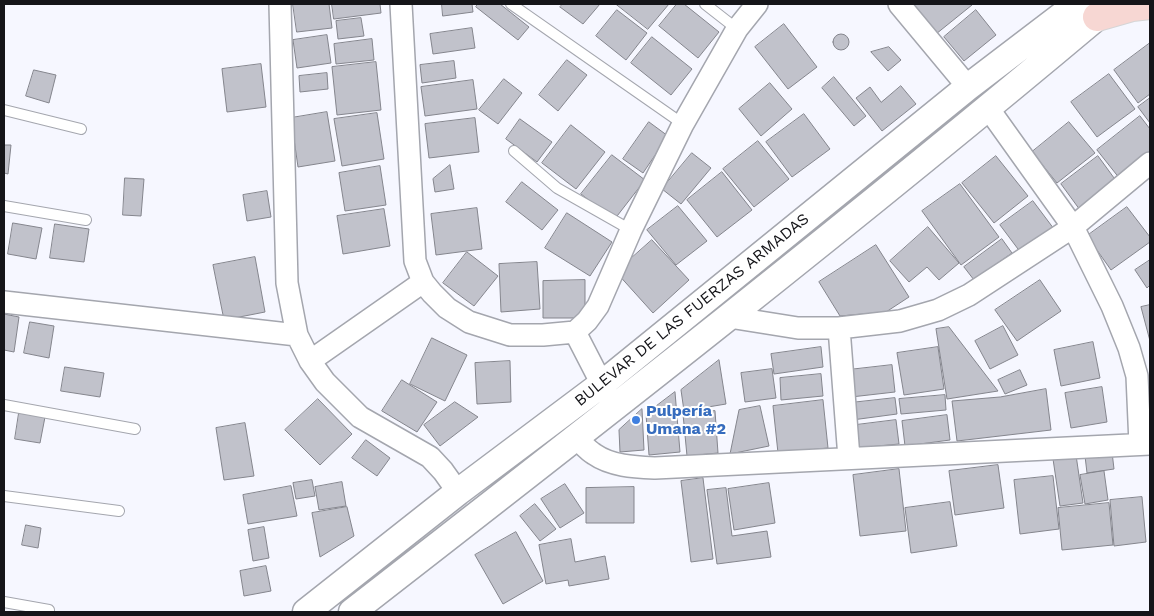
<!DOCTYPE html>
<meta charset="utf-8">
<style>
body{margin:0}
#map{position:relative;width:1154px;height:616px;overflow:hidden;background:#f6f7ff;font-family:"Work Sans",sans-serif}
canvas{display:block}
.frame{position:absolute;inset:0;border:5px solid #151519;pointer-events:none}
</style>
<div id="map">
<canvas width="1154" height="616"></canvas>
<div class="frame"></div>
</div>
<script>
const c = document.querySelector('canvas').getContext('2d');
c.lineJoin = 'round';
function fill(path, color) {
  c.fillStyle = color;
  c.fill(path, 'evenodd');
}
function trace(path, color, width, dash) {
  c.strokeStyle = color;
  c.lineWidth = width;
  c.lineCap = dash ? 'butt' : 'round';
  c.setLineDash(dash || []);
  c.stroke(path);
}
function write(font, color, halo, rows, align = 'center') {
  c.font = font + ' "Work Sans",sans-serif';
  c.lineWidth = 4;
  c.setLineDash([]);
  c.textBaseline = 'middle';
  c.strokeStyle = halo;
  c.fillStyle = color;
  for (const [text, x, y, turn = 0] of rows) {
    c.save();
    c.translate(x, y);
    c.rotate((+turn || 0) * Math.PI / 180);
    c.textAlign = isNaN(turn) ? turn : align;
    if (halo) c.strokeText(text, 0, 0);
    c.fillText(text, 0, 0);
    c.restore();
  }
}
const building = new Path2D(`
 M293,4H329L332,28L297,32Z
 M332,4H380L381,13L334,19Z
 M442,4H472L473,12L443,16Z
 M478,4H500L529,27L518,40L476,7Z
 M563,4H600L583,24L560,7Z
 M616,4H669L648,29Z
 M677,4H684L719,32L698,58L659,26Z
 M914,4H970L972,5L936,34L912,5Z
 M617,10L647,33L626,60L596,36Z
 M976,10L996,35L964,61L944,37Z
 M361,18L364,36L338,39L336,21Z
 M784,24L817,67L788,89L755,47Z
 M472,28L475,48L433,54L430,34Z
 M833 42a8 8 0 1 1 16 0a8 8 0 1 1-16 0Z
 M327,35L331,63L297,68L293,40Z
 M652,37L692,69L671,95L631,63Z
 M372,39L374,60L336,64L334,44Z
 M1150,43V94L1138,103L1114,70Z
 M889,47L901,60L888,71L871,52Z
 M567,60L587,75L558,111L539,95Z
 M454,61L456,78L422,83L420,65Z
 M376,62L381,110L337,115L332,67Z
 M261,64L266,107L227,112L222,69Z
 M34,70L56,75L49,103L26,96Z
 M327,73L328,89L300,92L299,76Z
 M1109,74L1135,109L1097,137L1071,102Z
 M834,77L866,116L854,126L822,88Z
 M504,79L522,93L498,124L479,110Z
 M473,80L477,109L425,116L421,87Z
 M770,83L792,109L761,136L739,109Z
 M901,86L916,104L882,131L856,98L870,87L881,102Z
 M1150,98V123L1138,107Z
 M327,112L335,161L298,167L291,118Z
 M377,113L384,159L342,166L334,119Z
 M804,114L830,149L792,177L766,142Z
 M1140,116L1150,129V155L1120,179L1097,150Z
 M475,118L479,152L429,158L425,124Z
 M520,119L552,142L537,162L506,139Z
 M649,122L668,136L643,173L623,159Z
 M1069,122L1095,153L1057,183L1032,152Z
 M571,125L605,152L576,189L542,163Z
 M758,141L789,179L754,207L723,169Z
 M4,145H11L8,174L4,173Z
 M692,153L711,168L681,204L662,189Z
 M612,155L645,180L614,220L581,194Z
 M996,156L1028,196L994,223L962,183Z
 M1098,156L1117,182L1080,210L1061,184Z
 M450,165L454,189L435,192L433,179Z
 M380,166L386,205L345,211L339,173Z
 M722,172L752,210L717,237L687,200Z
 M125,178L144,179L141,216L123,215Z
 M522,182L558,210L542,230L506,202Z
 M960,184L999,237L961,265L922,211Z
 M267,191L271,217L247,221L243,195Z
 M1033,201L1054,229L1021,253L1000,225Z
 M678,206L707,241L676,265L647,230Z
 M1127,207L1150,237V242L1111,270L1087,236Z
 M477,208L482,249L436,255L431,214Z
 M384,209L390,246L343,254L337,216Z
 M567,213L612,242L590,276L545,248Z
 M13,223L42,228L36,259L8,254Z
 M55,224L89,229L84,262L50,258Z
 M928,227L959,263L939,280L927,267L909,282L890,261Z
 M1002,239L1012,253L974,280L964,267Z
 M652,240L689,280L653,313L616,272Z
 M876,245L909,297L886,312L840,316L819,282Z
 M467,252L498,276L474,306L443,283Z
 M255,257L265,312L224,320L213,265Z
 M1150,260V285L1147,288L1135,270Z
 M537,262L540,309L501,312L499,264Z
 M585,280V318H543V281Z
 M1040,280L1061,311L1017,341L995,310Z
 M1150,305V341L1141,307Z
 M4,314L19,317L14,352L4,350Z
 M30,322L54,326L49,358L24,353Z
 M1003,326L1018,355L990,369L975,341Z
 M949,327L998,391L947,399L936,329Z
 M432,338L467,355L445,401L410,384Z
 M1093,342L1100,378L1061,386L1054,350Z
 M821,347L823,367L774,374L771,354Z
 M938,347L944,389L904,395L897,353Z
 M719,360L726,404L684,411L681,390Z
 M510,361L511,402L477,404L475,363Z
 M892,365L895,392L851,397L848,370Z
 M65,367L104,373L100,397L61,391Z
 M772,369L776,398L745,402L741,373Z
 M1020,370L1027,385L1005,394L998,380Z
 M821,374L823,396L781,400L780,378Z
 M402,380L437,402L417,432L382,411Z
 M1102,387L1107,422L1071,428L1065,393Z
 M1046,389L1051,430L957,441L952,401L1000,397Z
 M675,392L680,452L649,455L646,414Z
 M945,395L946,410L901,414L899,399Z
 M895,398L897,414L852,420L850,403Z
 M318,399L352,434L320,465L285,430Z
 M823,400L828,448L778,453L773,406Z
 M455,402L478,417L440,446L424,425Z
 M760,406L769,446L730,454L739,410Z
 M642,409L644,450L620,452L619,430Z
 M715,411L718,453L687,456L683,414Z
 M19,413L45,417L40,443L15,439Z
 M947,415L950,440L905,446L902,421Z
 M896,420L899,444L858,448L856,425Z
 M245,423L254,476L224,480L216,428Z
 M366,440L390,458L377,476L352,458Z
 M1112,452L1114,469L1087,473L1085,456Z
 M1076,455L1083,503L1060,506L1053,459Z
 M998,465L1004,508L955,515L949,471Z
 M899,469L906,531L860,536L853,475Z
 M1104,471L1108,500L1085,504L1080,475Z
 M1053,476L1059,529L1020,534L1014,480Z
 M703,478L713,559L691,562L681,481Z
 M312,480L315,496L296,499L293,483Z
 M342,482L346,506L319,510L315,487Z
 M769,483L775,523L734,530L728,489Z
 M565,484L584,513L560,528L541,499Z
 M291,486L297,516L248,524L243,495Z
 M634,487V523H586V488Z
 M726,488L732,536L767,531L771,557L717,564L707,490Z
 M1142,497L1146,542L1114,546L1110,500Z
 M950,502L957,546L911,553L905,508Z
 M1109,503L1113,545L1062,550L1058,508Z
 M535,504L556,529L540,541L520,516Z
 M347,507L354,536L320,557L312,513Z
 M26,525L41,528L38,548L22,545Z
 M264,527L269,558L253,561L248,530Z
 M516,532L543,581L503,604L475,555Z
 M571,539L575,562L605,556L609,579L569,586L568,580L546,584L539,545Z
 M266,566L271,591L244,596L240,571Z`);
const service = new Path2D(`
 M511,4L683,124
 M705,4L737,29
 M4,110L81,129
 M514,151L557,188L631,230
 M4,206L86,220
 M4,405L135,429
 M4,496L119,511
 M4,602L49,610`);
const minor = new Path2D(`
 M280,4L287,283L297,335L310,361L325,382L360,417L430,457L443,471L458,492
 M401,4L415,261L423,282L432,293L447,308L469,322L510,335H543L575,332L587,321L598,306L631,230L683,124L737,29L757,4
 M899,4L968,87
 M988,108L1073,227L1112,306L1129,348L1137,376L1140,444
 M4,302L297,335
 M729,317L798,328H839L900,321L938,310L969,295L1073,227L1150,163
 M839,328L849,458
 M575,332L609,398
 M310,361L423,282
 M576,438C582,443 587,450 594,454C611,466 634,467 655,468L1150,444`);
const tertiary = new Path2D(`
 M306,612L458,492L602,384L968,87L1077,4
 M352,612C603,417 854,221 1097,17L1115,4`);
const primary = new Path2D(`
 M1097,17L1132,7L1150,5`);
const markers = [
 [636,420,5,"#3f7fe0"]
];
const streetNames = [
 ["BULEVAR DE LAS FUERZAS ARMADAS",692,310,-39]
];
const shopNames = [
 ["Pulpería",646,411],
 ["Umana #2",646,429]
];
fill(building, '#c1c2cb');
trace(building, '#84858d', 1);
trace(service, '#a4a6ae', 12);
trace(minor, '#a4a6ae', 24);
trace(tertiary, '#a4a6ae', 29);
trace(primary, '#d5d5d6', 30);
trace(service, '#fff', 10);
trace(minor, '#fff', 21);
trace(tertiary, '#fff', 26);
trace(primary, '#f7d7d3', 28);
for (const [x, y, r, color] of markers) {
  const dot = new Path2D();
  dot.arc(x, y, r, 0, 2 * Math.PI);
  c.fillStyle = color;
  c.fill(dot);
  trace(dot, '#fff', 2);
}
write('16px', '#151519', '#fff', streetNames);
write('bold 16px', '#366cbe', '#fff', shopNames, 'left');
</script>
